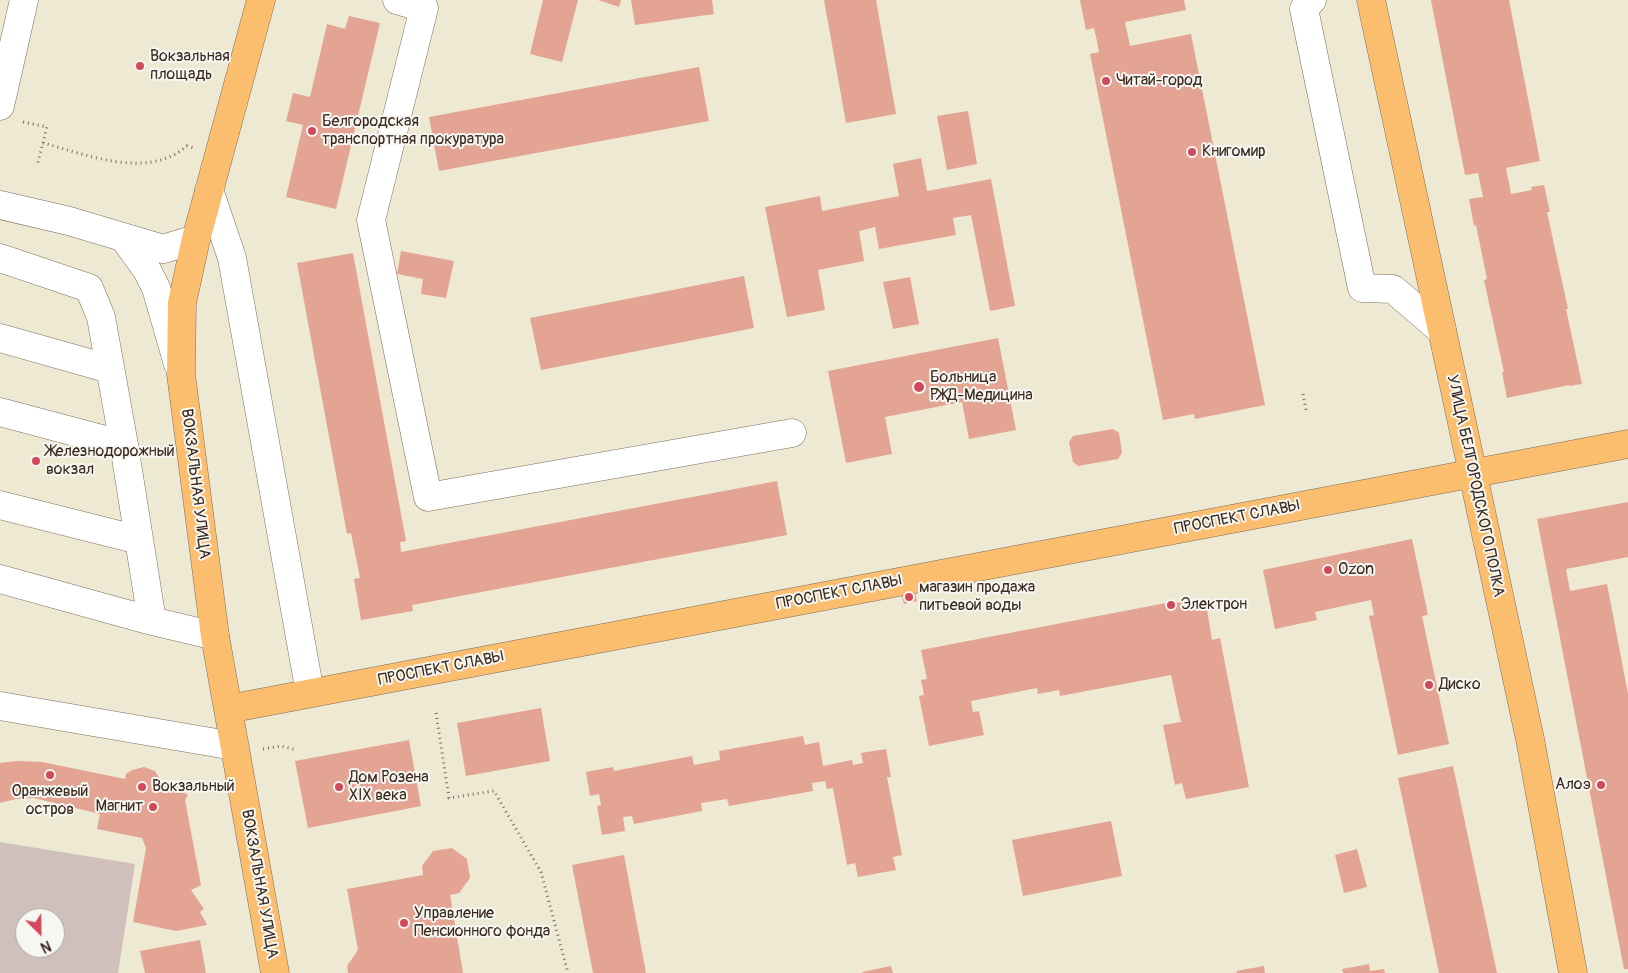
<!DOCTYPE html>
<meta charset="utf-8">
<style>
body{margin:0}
#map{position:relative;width:1628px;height:973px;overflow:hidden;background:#eee9d3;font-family:Pangolin,sans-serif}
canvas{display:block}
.north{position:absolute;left:15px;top:908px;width:50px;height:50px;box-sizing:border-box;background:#f6f6f2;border:1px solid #aba49d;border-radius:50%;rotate:157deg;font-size:14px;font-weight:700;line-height:20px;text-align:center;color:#3b2a1e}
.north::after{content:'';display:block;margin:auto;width:18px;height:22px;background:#d1495b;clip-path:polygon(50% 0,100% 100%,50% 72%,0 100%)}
</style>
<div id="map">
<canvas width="1628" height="973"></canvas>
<div class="north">N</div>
</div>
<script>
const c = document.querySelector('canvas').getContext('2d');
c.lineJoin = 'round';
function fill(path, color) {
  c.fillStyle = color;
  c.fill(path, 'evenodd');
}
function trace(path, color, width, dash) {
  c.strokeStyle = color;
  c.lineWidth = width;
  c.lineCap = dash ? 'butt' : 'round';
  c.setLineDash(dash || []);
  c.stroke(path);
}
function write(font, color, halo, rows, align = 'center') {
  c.font = font + ' Pangolin,sans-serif';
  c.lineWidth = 4;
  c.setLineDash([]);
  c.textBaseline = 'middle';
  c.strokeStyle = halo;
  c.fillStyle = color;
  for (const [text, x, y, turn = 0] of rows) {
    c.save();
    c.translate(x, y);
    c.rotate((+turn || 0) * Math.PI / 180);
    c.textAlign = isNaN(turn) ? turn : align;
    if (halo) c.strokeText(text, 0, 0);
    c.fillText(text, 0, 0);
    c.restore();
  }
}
const industrial = new Path2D(`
 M0,842L135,864L118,973H0ZM25,918H55V948H25Z`);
const building = new Path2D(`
 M543,0H578L562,62L530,54Z
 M598,0H621L619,7Z
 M631,0H712L714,14L635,25Z
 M824,0H876L896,114L846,123Z
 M1080,0H1184L1186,10L1125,22L1130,46L1191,34L1265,405L1195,419L1194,414L1163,420L1090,54L1099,52L1097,41L1094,28L1086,30Z
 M1431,0H1509L1540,161L1506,168L1511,194L1532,190L1531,187L1544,185L1550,212H1547L1568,309H1566L1582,384L1569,386V385L1507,398L1502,372H1504L1484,280L1487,279L1476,225L1474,226L1469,199L1483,197L1478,173L1465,175Z
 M349,16L380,23L336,209L286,197L303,125L286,121L293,93L310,97L327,24L345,29Z
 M699,67L709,121L439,171L429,117Z
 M968,111L977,164L947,170L937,116Z
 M921,158L927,191L991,179L1015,306L990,311L971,215L953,218L956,235L879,249L875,227L859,231L864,261L818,270L825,310L787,317L765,207L820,196L822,211L899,196L893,164Z
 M401,251L454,261L446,298L421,294L423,279L397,274Z
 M353,253L406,541L400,542L401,552L777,481L787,535L412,605L413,611L361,620L354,579L360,578L351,533L347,534L297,263Z
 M744,276L754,328L541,370L530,318Z
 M910,277L919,324L893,329L883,282Z
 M998,338L1016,430L969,439L962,402L885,417L892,454L846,463L828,371Z
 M1113,429L1119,433L1122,453L1118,459L1078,466L1073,462L1069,442L1073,436Z
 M1628,502V557L1566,569L1570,591L1607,584L1628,694V969H1624L1537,519Z
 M1412,539L1428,615L1422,616L1449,744L1398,755L1369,616L1374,615L1371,600L1315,612L1317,620L1275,629L1263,570Z
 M914,589L917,601L904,604L901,593Z
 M1171,602L1188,603L1207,610L1212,640L1220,638L1249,787L1186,799L1182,783L1175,785L1163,725L1181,722L1171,675L1060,696L1059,690L1038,694L1037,688L971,701L973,712L979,711L984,735L929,746L919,696L924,695L921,680L927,679L921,650Z
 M541,708L550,761L466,776L457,723Z
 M803,736L805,745L819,742L823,766L852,760L853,765L863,763L861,753L886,749L891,777H887L902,855L893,857L896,870L858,877L855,863L847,865L833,788L827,789L825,781L812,783L813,791L729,806L727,799L701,803L702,811L634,824L632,816L623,817L625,831L602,835L597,806L601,805L599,794L590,796L586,772L613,767L614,771L692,756L694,765L720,760L719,751Z
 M409,740L421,806L308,828L295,761Z
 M17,761L42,762L125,779L126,774L132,770L144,767L155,771L161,781L176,785L182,783L183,792L188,795L185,800L201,885L191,890L204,909L200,912L207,925L176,931L133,922L146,848L142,838L97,829L100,814L34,798L16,799L0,803V763Z
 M1453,766L1497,973H1439L1398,778Z
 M1111,821L1122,876L1023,896L1012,840Z
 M452,848L467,859L470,878L459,893L450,895L463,973H348L347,966L358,950L347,889L423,875L422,866L433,851Z
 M1357,849L1367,887L1344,893L1335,855Z
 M624,855L646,973H593L572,865Z
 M200,940L206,973H145L140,951Z
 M1369,964L1370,971L1384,969L1385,973H1343L1342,969Z
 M891,966L893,973H863L862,972Z
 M1264,966L1265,973H1237L1236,971Z`);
const path = new Path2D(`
 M23,122L47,127L37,166
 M43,143C88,155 147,180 187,146L194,148
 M1303,394L1306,410
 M436,713L449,798L494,791L541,872L568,973
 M263,749L281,746L297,750`);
const minor = new Path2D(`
 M397,0L424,8L371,220L428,497L792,433
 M1312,0L1304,9L1362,288L1393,289L1442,331
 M0,106L24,0
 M209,190L232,258L310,693
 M0,205L69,221L163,249L196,239
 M124,238L147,270L156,288L178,364
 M0,258L89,288L101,317L124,445L152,621
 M0,338L110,369
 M0,412L124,445
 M0,505L139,540
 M0,579L152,621L215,636
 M0,706L234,746`);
const major = new Path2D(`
 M261,0L196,239L182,303L181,374L215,636L275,973
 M1371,0L1530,739L1573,973
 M228,709L1628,444`);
const markers = [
 [140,66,5,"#d1495b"],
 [1106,81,5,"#d1495b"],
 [312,131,5,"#d1495b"],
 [1192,152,5,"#d1495b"],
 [919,387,6,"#d1495b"],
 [36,461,5,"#d1495b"],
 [1328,570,5,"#d1495b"],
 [909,597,5,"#d1495b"],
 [1171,605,5,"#d1495b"],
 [1429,685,5,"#d1495b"],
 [50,775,5,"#d1495b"],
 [1601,785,5,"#d1495b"],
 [142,787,5,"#d1495b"],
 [339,787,5,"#d1495b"],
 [153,807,5,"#d1495b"],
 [404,923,5,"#d1495b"]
];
const poiNames = [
 ["Вокзальная",150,57],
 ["площадь",150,75],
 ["Читай-город",1116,81],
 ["Белгородская",322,122],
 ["транспортная прокуратура",322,140],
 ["Книгомир",1202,152],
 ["Больница",930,378],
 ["РЖД-Медицина",930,396],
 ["Железнодорожный",46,452],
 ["вокзал",46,470],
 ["Ozon",1338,570],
 ["магазин продажа",919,588],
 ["питьевой воды",919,606],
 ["Электрон",1181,605],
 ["Диско",1439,685],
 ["Дом Розена",349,778],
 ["XIX века",349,796],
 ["Алоэ",1591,785,"right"],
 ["Вокзальный",152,787],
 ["Оранжевый",50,792,"center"],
 ["остров",50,810,"center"],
 ["Магнит",143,807,"right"],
 ["Управление",414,914],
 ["Пенсионного фонда",414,932]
];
const streetNames = [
 ["ВОКЗАЛЬНАЯ УЛИЦА",195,484,83],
 ["УЛИЦА БЕЛГОРОДСКОГО ПОЛКА",1475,486,78],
 ["ПРОСПЕКТ СЛАВЫ",1237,518,-11],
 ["ПРОСПЕКТ СЛАВЫ",839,593,-11],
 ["ПРОСПЕКТ СЛАВЫ",441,669,-11],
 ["ВОКЗАЛЬНАЯ УЛИЦА",259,884,80]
];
fill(industrial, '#d0c0bc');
fill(building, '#e3a493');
trace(minor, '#7a6d5d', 29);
trace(major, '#7a6d5d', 29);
trace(path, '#7a6d5d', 3, [1, 4]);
trace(minor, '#fff', 28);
trace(major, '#fbbe6e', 28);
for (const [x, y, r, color] of markers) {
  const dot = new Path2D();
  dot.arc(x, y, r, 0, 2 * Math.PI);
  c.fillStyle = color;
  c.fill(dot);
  trace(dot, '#f6f6f2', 2);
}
write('16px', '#3b2a1e', '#f6f6f2', poiNames, 'left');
write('16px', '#3b2a1e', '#f6f6f2', streetNames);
</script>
